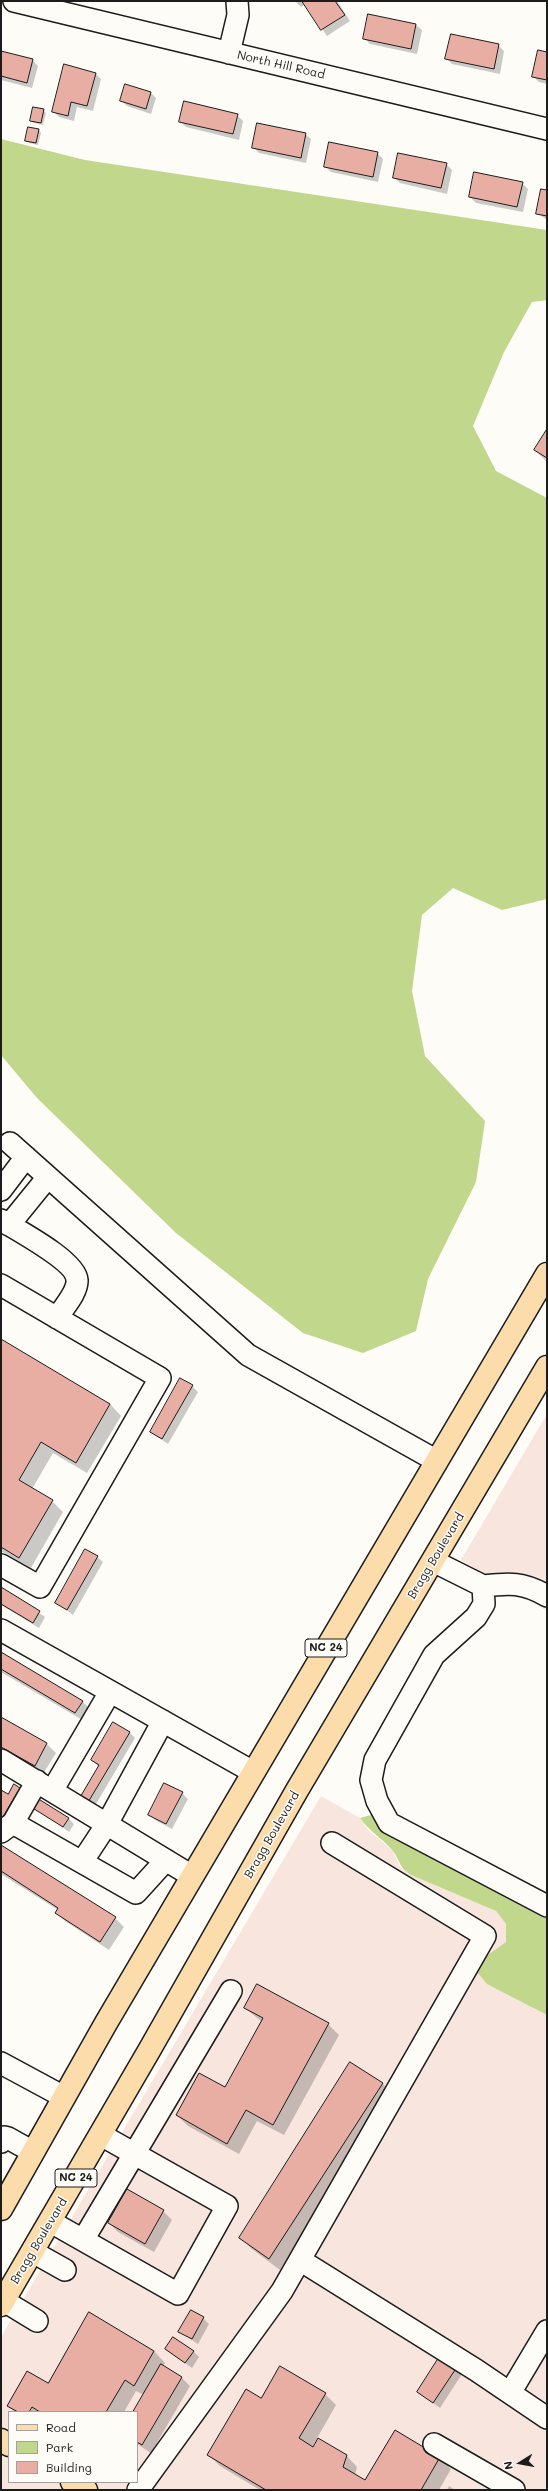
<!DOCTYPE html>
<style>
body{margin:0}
#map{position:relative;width:548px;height:2491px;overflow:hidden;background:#fdfcf7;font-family:Mali,sans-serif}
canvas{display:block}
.frame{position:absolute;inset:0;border:2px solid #1c1c1c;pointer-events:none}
.legend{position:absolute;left:8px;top:2411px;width:130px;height:72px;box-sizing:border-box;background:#fdfcf7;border:1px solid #a3a29f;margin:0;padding:5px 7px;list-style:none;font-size:12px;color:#1c1c1c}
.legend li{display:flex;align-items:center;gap:8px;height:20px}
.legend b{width:20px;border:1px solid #a3a29f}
.north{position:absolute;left:500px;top:2443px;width:40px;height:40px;-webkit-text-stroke:3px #fdfcf7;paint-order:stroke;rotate:259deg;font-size:11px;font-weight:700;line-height:16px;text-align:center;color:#1c1c1c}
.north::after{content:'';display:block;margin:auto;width:14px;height:18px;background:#1c1c1c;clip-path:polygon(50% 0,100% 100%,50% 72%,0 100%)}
</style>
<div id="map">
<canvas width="548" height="2491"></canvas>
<div class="frame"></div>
<ul class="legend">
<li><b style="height:5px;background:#fddcac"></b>Road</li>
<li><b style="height:11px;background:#c1d78c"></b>Park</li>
<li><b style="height:11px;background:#e8aea4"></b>Building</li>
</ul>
<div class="north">N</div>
</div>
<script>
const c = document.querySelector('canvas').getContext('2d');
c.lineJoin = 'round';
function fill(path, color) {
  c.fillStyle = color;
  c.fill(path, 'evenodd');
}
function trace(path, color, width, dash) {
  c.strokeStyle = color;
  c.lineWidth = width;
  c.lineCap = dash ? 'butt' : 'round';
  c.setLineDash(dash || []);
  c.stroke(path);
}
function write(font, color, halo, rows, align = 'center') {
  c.font = font + ' Mali,sans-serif';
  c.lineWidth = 3;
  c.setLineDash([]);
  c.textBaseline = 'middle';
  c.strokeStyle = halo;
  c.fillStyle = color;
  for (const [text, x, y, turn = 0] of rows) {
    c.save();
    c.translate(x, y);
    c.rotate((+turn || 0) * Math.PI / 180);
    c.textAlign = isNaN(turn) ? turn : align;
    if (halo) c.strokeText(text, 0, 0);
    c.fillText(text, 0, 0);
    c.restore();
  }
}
const built = new Path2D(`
 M547,1414V1611L461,1560Z
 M321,1796L360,1818L367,1829L393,1851L400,1867L411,1875L496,1911L506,1924V1942L482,1959L536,2009L547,2015V2490H1V2337ZM9,2412H137V2482H9Z`);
const green = new Path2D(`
 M1,139L85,160L547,230V300L532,302L504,352L473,426L496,471L547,498V899L502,910L453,888L422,915L412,991L425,1056L485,1121L476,1182L428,1279L416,1331L363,1353L303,1333L176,1233L37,1098L1,1055Z
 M371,1815L428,1836L547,1905V2015L487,1984L477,1972L482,1959L506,1942V1924L496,1911L411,1875C398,1866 401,1862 393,1851C383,1839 369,1831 360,1818Z`);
const shadow = new Path2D(`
 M295,1H337L350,21L327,36L305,4L301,7Z
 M416,25L422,30L417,54L370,44L364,38Z
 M498,45L504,51L500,74L452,64L447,59Z
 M1,52L32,60L38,66L32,88L1,80Z
 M547,53V84L539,82L533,76Z
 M95,73L101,79L93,111L77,107L74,121L59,117L53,111Z
 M150,92L156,98L151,114L127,106L121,100Z
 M43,110L46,113L43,125L34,123L31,120Z
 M237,115L243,121L239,140L186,127L180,121Z
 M39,130L41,133L38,145L29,143L26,140Z
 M305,134L311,139L306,163L259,153L253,147Z
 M377,153L383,159L378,182L331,172L325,166Z
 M446,164L452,170L447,194L400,183L394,178Z
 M522,183L528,189L523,212L476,203L470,197Z
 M547,191V220L537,213Z
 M547,431V462L535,450Z
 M1,1340L110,1404L121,1416L87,1473L53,1453L32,1489L52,1501L63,1512L31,1568L1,1551Z
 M192,1386L198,1392L168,1444L151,1432Z
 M97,1557L103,1562L73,1615L56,1602Z
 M1,1588L45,1617L39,1628L1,1605Z
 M1,1653L82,1701L91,1710L84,1721L1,1672Z
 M1,1718L47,1744L56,1753L43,1774L1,1750Z
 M129,1732L135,1738L93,1809L86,1805L99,1767L92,1760Z
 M19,1788L28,1797L1,1840V1791L8,1795Z
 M182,1793L188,1799L172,1829L155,1820L149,1814Z
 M33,1806L68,1818L74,1824L69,1832Z
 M1,1846L115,1918L124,1927L109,1950L65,1921L56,1913L58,1910L1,1874Z
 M245,2008L328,2024L339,2035L284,2135L257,2121L239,2154L188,2126L177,2115L225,2089L262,2022Z
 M382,2083L393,2095L280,2270L252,2249L241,2238Z
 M163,2211L172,2220L154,2252L118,2232L109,2223Z
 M203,2318L209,2324L198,2344L180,2332Z
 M166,2349L193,2351L199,2357L192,2368Z
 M154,2351L165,2363L163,2366L181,2377L190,2386L151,2453L137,2444V2412H134L144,2395L136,2391L124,2412H15L8,2406L48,2384Z
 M280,2367L325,2394L336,2405L312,2447L346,2455L357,2467L355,2475L365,2481L440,2458L451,2469L439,2490H260L220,2466L209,2455L262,2399Z
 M456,2368L462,2374L440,2408L418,2392Z
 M449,2486L455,2490H447Z`);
const building = new Path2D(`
 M302,1H335L345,15L321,30Z
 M368,14L416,24L411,49L363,39Z
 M451,34L499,44L494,69L445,59Z
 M538,50L547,52V80L532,77Z
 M1,51L33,59L27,83L1,76Z
 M64,64L96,73L87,106L71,102L68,116L52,112Z
 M125,84L151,92L146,109L120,101Z
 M184,101L238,114L233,134L179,122Z
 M33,107L44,109L41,123L30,121Z
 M257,123L306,133L301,158L252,148Z
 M28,127L39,129L36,143L25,141Z
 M329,142L378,152L373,177L324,167Z
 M398,153L447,163L441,188L393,178Z
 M474,172L523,182L517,207L469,197Z
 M541,189L547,190V216L536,214Z
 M547,429V458L534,450Z
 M1,1339L110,1404L76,1463L41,1442L19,1480L53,1500L19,1558L1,1547Z
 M180,1378L193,1385L162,1439L150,1432Z
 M85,1549L98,1556L67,1610L55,1603Z
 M1,1587L40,1611L33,1623L1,1604Z
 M1,1652L83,1701L75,1713L1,1669Z
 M1,1717L47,1743L35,1766L1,1747Z
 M113,1722L130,1732L87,1804L79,1799L99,1765L91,1760Z
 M164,1783L183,1792L166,1824L148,1815Z
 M14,1784L20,1788L1,1820V1790L8,1794Z
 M37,1798L69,1818L63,1827L31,1807Z
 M1,1845L116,1917L100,1942L55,1913L58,1908L1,1871Z
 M257,1984L329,2023L273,2125L246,2110L227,2144L176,2115L199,2073L225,2087L263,2018L244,2008Z
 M350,2062L383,2083L269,2259L239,2238Z
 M127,2189L164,2210L145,2244L108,2223Z
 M191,2310L204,2317L192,2339L178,2332Z
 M89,2312L154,2351L134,2386L125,2380L106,2412H40L32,2407L29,2412H18L7,2406L27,2371L48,2383Z
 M173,2337L194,2351L185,2363L165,2349Z
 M440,2356L457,2367L433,2403L417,2392Z
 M161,2364L182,2377L142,2445L137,2442V2412H133Z
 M280,2366L326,2393L299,2438L313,2447L318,2438L347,2455L343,2467L365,2480L395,2430L440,2457L421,2490H266L207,2455L246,2389L261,2398Z`);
const minor = new Path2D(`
 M14,1L547,129
 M229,53L238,15L237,1
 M10,1143L248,1355L437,1461
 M1,1190L26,1157
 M1,1220C17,1230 76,1261 77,1280C78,1292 63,1308 57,1318
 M9,1225L48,1177
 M1,1285L160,1378L40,1587L1,1565
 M433,1561L483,1586L484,1604L476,1617L434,1655L375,1760L371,1780L377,1801L389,1823L547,1906
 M483,1586C510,1583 523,1582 547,1596
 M1,1630L253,1772
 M1,1760L192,1876
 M52,1791L110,1692
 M13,1823L37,1781
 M1,1832L13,1823L136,1893L166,1860
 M82,1862L107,1824L163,1721
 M1,2063L64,2097
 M1,2142L4,2137L8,2138L33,2152
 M51,2222L178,2294L227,2206L101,2135
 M83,2240L231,1991
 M33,2252L65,2270
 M300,2260L476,2370L547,2418
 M4,2301L37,2321
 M510,2393L547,2331
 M434,2444L514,2490
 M138,2490L282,2291L485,1936L332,1843`);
const major = new Path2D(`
 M1,2209L106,2023L547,1274
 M1,2305L150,2049L296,1792L547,1367
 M1,2440L9,2445
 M72,2482L86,2490`);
const shields = [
 [326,1648,42],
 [76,2178,42]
];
const shieldNames = [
 ["NC 24",326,1648],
 ["NC 24",76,2178]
];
const streetNames = [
 ["North Hill Road",281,65,13],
 ["Bragg Boulevard",436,1556,-59],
 ["Bragg Boulevard",272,1835,-60],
 ["Bragg Boulevard",39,2241,-59]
];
fill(built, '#f7e5de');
fill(green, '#c1d78c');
fill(shadow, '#0003');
fill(building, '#e8aea4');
trace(building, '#1c1c1c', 1);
trace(minor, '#1c1c1c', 24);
trace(major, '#1c1c1c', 25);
trace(minor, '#fdfcf7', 21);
trace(major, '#fddcac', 22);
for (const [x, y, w] of shields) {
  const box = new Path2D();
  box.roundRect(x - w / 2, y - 9, w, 18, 3);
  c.fillStyle = '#fdfcf7';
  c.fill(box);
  trace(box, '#1c1c1c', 1);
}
write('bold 11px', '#1c1c1c', null, shieldNames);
write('12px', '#1c1c1c', '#fdfcf7', streetNames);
</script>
